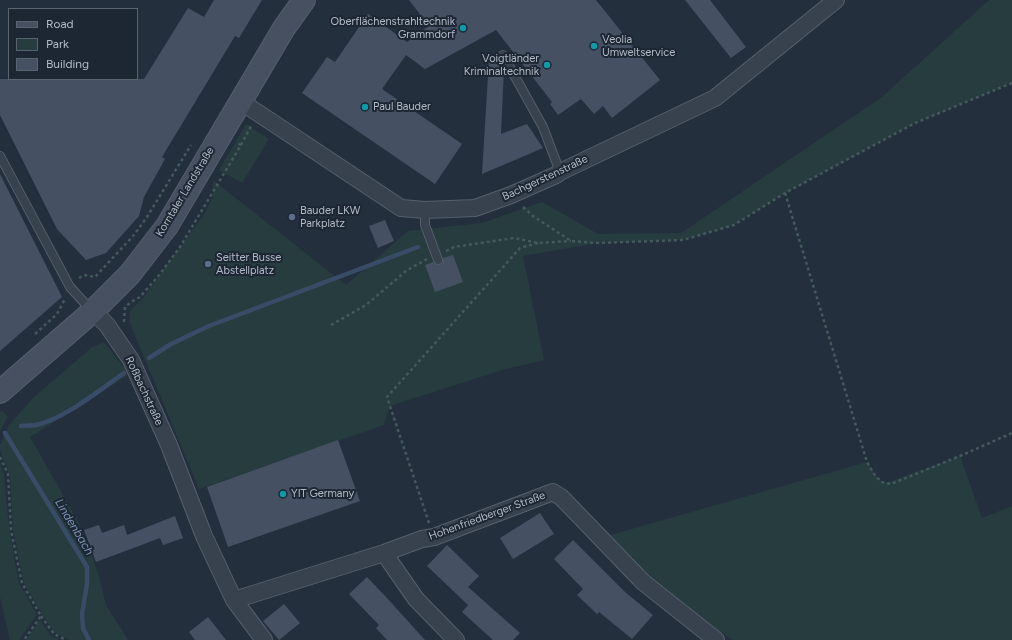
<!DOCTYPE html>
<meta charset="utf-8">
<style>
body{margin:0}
#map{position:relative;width:1012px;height:640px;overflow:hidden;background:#242f3e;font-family:Figtree,sans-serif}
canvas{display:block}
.legend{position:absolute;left:8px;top:8px;width:130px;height:72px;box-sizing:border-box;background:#1d2633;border:1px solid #59626f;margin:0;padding:5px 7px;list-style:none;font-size:12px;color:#b4bcc9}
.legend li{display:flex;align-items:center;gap:8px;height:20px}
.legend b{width:20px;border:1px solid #59626f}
</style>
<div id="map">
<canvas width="1012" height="640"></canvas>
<ul class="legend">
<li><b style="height:5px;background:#465061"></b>Road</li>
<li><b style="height:11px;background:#263c3f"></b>Park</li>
<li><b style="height:11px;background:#455162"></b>Building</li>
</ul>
</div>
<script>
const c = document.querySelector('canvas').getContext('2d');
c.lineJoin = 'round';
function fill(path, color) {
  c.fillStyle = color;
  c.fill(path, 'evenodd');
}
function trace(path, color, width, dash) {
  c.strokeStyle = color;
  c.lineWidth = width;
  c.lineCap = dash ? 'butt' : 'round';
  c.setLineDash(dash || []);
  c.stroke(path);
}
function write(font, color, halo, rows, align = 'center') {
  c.font = font + ' Figtree,sans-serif';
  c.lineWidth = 4;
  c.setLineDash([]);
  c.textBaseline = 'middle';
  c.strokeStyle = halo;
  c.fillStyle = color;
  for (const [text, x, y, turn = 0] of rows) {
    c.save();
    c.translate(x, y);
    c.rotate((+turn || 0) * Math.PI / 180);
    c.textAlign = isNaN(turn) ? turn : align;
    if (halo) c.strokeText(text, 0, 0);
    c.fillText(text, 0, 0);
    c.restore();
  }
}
const green = new Path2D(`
 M989,0H1012V83L915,123L785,193L734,225L683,240L598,243L523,256L544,360L502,370L390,406L384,425L199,489L129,321L130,311L142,299L203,216L213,197V180L346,285L408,231L482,223L542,202L598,234L681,233L882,97Z
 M246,124L269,139L242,183L219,170Z
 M104,342L125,369L127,376L30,437L80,525L98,573L106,605L128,640H70L55,633L42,614L24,583L13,530L10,475L0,451V445L9,425L33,398L92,347Z
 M2,410L8,417L0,431V412Z
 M960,456L982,518L1012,506V640H733C687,611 646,573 607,536L867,462L881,482L886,483Z
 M0,463L4,474L9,528L19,583L37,615L19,640H10L0,597Z
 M40,620L51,636L60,640H26Z`);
const stream = new Path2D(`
 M149,358L171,344L209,326L418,247
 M21,426C26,425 31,426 36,425C63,420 101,389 124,373
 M5,433L87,567V584L82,614L83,628L89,640`);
const building = new Path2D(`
 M214,0H262L239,38L235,36L162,157L165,159L144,197L139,216L106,253L86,260L57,229L0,115V79H144L188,8L204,17Z
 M409,0H596L660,80L612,118L603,106L594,114L581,99L558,115L550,104L552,102L496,30L425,69L406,55L382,89L462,144L435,184L302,93L327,57L335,62L368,14L407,42L429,26Z
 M685,0H710L746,47L731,58Z
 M489,60L500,61L504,68L501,134L527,124L543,148L482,174Z
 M0,174L62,297L0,351Z
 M385,220L394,241L378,248L369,226Z
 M453,255L463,282L435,292L425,265L433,262L435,264L440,265L442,263L443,258Z
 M338,440L360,501L228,547L207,487Z
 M540,513L554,534L513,559L500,538Z
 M175,516L183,538L163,545L160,538L96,562L84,530L99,525L102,533L124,525L127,535Z
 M573,540L625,592L653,615L632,639L599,612L597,614L577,595L583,589L554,559Z
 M447,545L479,576L468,587L520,633L513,640H493L462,612L468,605L427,566Z
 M367,577L386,597L425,640H387L376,628L379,625L349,594Z
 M284,604L300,623L279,640L263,621Z
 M208,617L226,640H195L189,632Z`);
const path = new Path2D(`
 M241,145L251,126
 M785,193L867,462L874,474L881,482L891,484L960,456L1012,433
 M523,207L533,216L571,241L598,243L683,240L734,225L785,193L915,123L1012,83
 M446,251L454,247L514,238L538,243L571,241
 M79,278L84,275L95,277L134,235L147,217L191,145
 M124,322L125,307L131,302L140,297L160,274L180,247L241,145L237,143
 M331,325L366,305L406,271L427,259
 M35,334L57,314L65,299
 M0,457L8,474L11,530L22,583L41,616L24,640
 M429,523L387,397L520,248L538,243
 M41,616L54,634L66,640`);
const service = new Path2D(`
 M503,55L543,127L560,172
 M0,156L70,287L92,311
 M425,210V225L438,260`);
const minor = new Path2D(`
 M240,101L401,208L425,210L475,208L511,195L556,175L560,172L715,98L836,0
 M93,311L107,325L131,360L169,445L204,536L234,600L264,640
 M384,553L416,599L456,640
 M234,600L384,553L422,539L434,537L553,492L562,498L643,582L716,640`);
const secondary = new Path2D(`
 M0,392L93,311L130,274L167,226L284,28L304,0`);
const markers = [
 [463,28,4,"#0f9aa8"],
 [594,46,4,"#0f9aa8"],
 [547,65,4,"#0f9aa8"],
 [365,107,4,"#0f9aa8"],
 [292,217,4,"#5c6f8a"],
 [208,264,4,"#5c6f8a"],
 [283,494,4,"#0f9aa8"]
];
const poiNames = [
 ["Oberflächenstrahltechnik",455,22,"right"],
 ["Grammdorf",455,35,"right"],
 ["Veolia",602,40],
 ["Umweltservice",602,53],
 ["Voigtländer",539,59,"right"],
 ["Kriminaltechnik",539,72,"right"],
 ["Paul Bauder",373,107],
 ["Bauder LKW",300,211],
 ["Parkplatz",300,224],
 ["Seitter Busse",216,258],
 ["Abstellplatz",216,271],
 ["YIT Germany",291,494]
];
const streetNames = [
 ["Bachgerstenstraße",545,178,-25],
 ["Korntaler Landstraße",185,192,-59],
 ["Roßbachstraße",144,391,65],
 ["Hohenfriedberger Straße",487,516,-20]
];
const waterNames = [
 ["Lindenbach",74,527,59]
];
fill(green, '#263c3f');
trace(stream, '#394c67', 4.5);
fill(building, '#455162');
trace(service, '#565f6c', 10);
trace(minor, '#565f6c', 18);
trace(secondary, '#565f6c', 24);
trace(path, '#44595c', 2.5, [3, 3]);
trace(service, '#38414e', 8);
trace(minor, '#38414e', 16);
trace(secondary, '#465061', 22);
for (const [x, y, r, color] of markers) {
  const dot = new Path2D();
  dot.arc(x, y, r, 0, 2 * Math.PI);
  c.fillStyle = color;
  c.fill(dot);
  trace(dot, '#1d2633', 1.5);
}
write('11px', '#b4bcc9', '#1d2633', poiNames, 'left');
write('11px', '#b4bcc9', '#1d2633', streetNames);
write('italic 12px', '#7c92b1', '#1d2633', waterNames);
</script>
